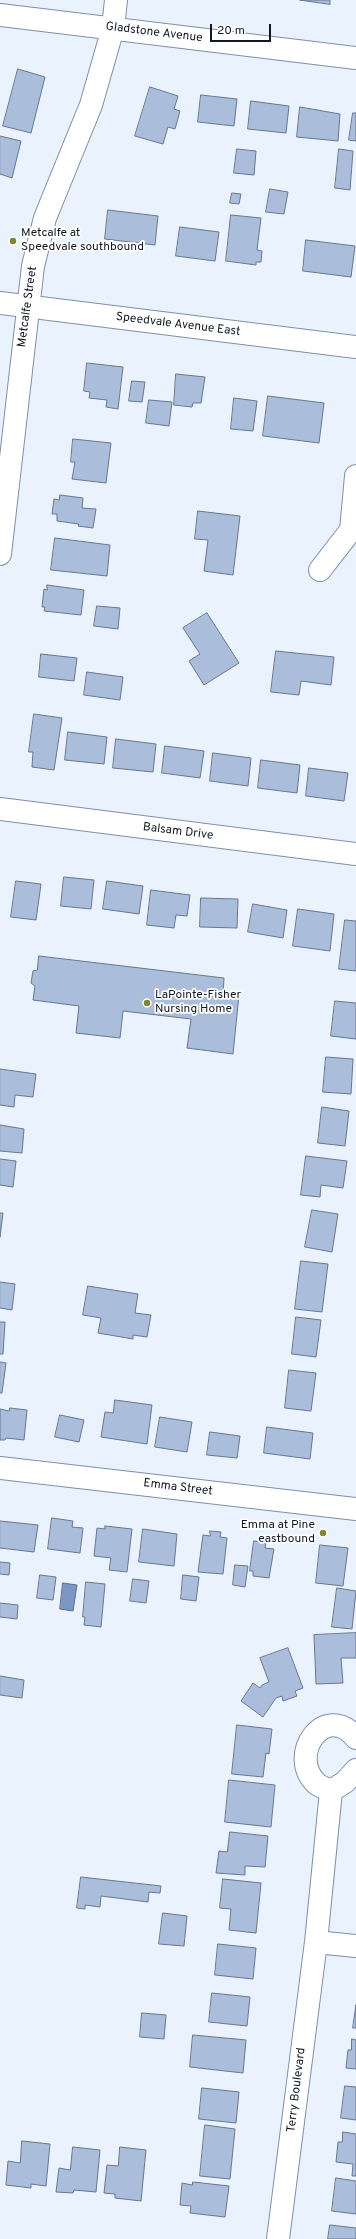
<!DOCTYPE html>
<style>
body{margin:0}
#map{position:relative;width:356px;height:2239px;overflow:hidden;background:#eaf2fe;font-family:Overpass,sans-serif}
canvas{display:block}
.scale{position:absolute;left:210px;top:24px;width:61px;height:18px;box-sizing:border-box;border:2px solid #121822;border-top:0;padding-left:5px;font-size:12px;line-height:14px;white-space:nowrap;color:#121822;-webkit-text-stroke:3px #fff;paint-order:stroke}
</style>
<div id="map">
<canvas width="356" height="2239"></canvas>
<div class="scale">20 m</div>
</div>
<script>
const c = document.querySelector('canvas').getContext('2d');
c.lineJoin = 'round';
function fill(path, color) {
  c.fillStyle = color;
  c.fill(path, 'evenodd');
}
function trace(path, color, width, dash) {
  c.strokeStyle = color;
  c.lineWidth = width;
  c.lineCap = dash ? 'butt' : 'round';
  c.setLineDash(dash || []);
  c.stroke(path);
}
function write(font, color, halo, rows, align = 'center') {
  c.font = font + ' Overpass,sans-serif';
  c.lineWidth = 3.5;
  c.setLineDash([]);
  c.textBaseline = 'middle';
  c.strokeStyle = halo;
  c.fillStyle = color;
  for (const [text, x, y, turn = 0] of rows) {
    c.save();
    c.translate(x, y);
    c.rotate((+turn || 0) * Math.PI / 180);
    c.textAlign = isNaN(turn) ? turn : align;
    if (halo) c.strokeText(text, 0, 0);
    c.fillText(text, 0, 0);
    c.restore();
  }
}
const water = new Path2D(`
 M63,1583L77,1585L73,1611L60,1609Z`);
const building = new Path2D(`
 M300,0H330V4Z
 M18,69L45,77L31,133L3,126Z
 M150,87L178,96L174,109L180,111L175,129L168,127L163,144L135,136Z
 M201,95L237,99L234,126L198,122Z
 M251,101L289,106L286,133L248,129Z
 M300,107L340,114L338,141L297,137Z
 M353,113H356V141L349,140Z
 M0,136L21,141L12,178L0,174Z
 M237,149L256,151L254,175L234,173Z
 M339,149L353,151L350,190L335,188Z
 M270,189L288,192L284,214L266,212Z
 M232,193L241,194L239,204L230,203Z
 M108,210L158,216L155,245L105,239Z
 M231,215L261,218L257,250L262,251L261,262H256V265L226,261Z
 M180,227L219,232L215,261L176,256Z
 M306,240L355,246L351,277L303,271Z
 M87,363L123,367L118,409L106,407L107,400L89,398L90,392L84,391Z
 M176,374L205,377L201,403H193L192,407L174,405Z
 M132,381L145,382L142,402L129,401Z
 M268,396L324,403L319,443L263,436Z
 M234,398L257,401L253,431L231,429Z
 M149,400L172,402L169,426L146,423Z
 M73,439L111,443L106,483L72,479L75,462H71Z
 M60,495L83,498L82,508L96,509L93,528L78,526L79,524L57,521V514H52L54,499L59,500Z
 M198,511L240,516L233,575L204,571L208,540L195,539Z
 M55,538L110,545L107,576L51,570Z
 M47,585L84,590L81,615L44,611L45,607H42L44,589L47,590Z
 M97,606L120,608L118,629L94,626Z
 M207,613L239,663L204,685L189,661L200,654L183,628Z
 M276,651L334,657L331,685L301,681L299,695L271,692Z
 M41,654L77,658L74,681L39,677Z
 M87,672L123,677L120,700L84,695Z
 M34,714L62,718L54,770L32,767L33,752H29Z
 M68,732L107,737L104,764L65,760Z
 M116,739L156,744L153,772L113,768Z
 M165,746L204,751L200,778L162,773Z
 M213,753L251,758L248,786L210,781Z
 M261,760L300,765L297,793L258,788Z
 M309,768L348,773L344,801L306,796Z
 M64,877L94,880L91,909L61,906Z
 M16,881L41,884L36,920L11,917Z
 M107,881L143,886L139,914L103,909Z
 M151,890L190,895L187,916L176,915L174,928L147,925Z
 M201,898L238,899L237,928L200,927Z
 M253,904L287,910L283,938L248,932Z
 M298,909L334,914L330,951L293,946Z
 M345,920L356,921V971L339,969Z
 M39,956L224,978L223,994L239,995L233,1054L187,1048L191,1019L123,1011L120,1038L76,1033L79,1006L33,1000L35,986L31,983L33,971L37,970Z
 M335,1001L356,1003V1039L331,1036Z
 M326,1057L353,1059L351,1094L323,1092Z
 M0,1069L36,1074L33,1097L15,1095L14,1107L0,1105Z
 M322,1107L349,1111L345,1146L318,1143Z
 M0,1125L24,1129L22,1153L0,1151Z
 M306,1156L347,1161L343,1188L321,1185L320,1197L301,1195Z
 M0,1159L16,1161L13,1187L0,1185Z
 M312,1210L338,1214L332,1252L305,1247Z
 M0,1213H3L0,1237Z
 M301,1261L328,1264L322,1312L295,1309Z
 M0,1282L15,1284L12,1310L0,1308Z
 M88,1286L138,1294L135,1313L151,1315L147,1337L133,1335V1339L98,1333L101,1318L83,1315Z
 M296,1317L321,1320L316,1357L292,1354Z
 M0,1322H5L3,1354H0Z
 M0,1362L6,1363L2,1393H0Z
 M289,1370L316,1373L311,1411L285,1408Z
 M115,1400L152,1405L147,1444L101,1437L105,1412L113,1413Z
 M10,1408L27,1410L24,1440L6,1438L5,1440H0V1409L9,1411Z
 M60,1415L84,1420L79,1442L55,1437Z
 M160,1417L192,1422L187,1452L155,1447Z
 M267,1427L313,1433L310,1459L264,1453Z
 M210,1432L240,1436L237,1458L207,1455Z
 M52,1518L73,1521L72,1527L83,1528L80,1553L48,1549Z
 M0,1521L38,1525L34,1552L0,1548Z
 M105,1526L132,1529L127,1572L109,1570L111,1558L94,1556L97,1528L105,1529Z
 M143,1529L177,1534L174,1566L139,1562Z
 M210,1531L221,1532L220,1537L227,1538L223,1574L198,1572L203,1535L210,1536Z
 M254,1541L266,1542L265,1548L274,1549L269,1578L253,1576V1571H250Z
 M320,1545L348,1548L343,1586L316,1583Z
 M0,1562L10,1563L9,1575L0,1574Z
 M235,1565L248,1566L245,1587L233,1585Z
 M40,1575L56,1577L53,1600L37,1598Z
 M183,1575L199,1577L196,1601L181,1599Z
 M133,1579L149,1581L146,1603L130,1601Z
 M86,1582L105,1584L101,1627L84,1625L85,1617H83Z
 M337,1588L356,1591L352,1629L332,1627Z
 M0,1603L18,1605L17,1619L0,1617Z
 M356,1633V1658H341L343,1683L316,1684L314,1635Z
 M288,1648L303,1688L295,1691L297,1696L283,1701L282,1696L276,1698L263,1717L241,1701L253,1683L260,1688L262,1685L269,1682L260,1658Z
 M0,1676L24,1680L22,1698L0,1695Z
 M237,1725L272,1729L269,1754L266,1753L263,1777L232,1774Z
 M229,1780L275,1785L271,1827L225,1822Z
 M230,1832L268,1836L265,1867L245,1866V1875L216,1873L219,1851L227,1852Z
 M81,1877L161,1886L160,1893L149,1892L148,1902L101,1896L100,1907L85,1905V1909L77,1908Z
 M223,1879L261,1883L256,1933L229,1930L231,1909L220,1908Z
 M163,1913L187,1916L184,1946L159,1944Z
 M218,1944L256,1948L253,1979L215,1975Z
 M212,1993L250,1997L247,2026L209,2022Z
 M356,2005V2028H353Z
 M142,2013L166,2015L164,2039L140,2037Z
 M193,2035L246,2040L243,2073L190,2067Z
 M352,2039L356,2040V2069L346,2068L348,2050H351Z
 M345,2086L356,2087V2120L341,2118Z
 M202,2088L239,2092L236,2123L199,2119Z
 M205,2125L235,2129L230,2179L200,2176Z
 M343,2132L356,2134V2176H352L353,2164L336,2162L338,2142H342Z
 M22,2141L50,2144L46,2186L31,2184V2188L6,2185L8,2161L20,2163Z
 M73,2147L100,2150L96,2192L74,2190L73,2193L56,2192L59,2168L70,2170Z
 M120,2147L146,2150L141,2201L115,2198V2194L104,2193L107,2165L118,2166Z
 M336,2178L356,2181V2214L332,2211Z
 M193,2182L229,2186L225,2217L190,2213L191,2206L180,2205L182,2183L192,2185Z
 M330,2225L356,2228V2239H328Z`);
const minor = new Path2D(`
 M0,15L356,58
 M0,554L33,266L45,218L91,105L113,28L116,0
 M320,570L351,530L356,476
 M0,809L356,854
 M0,1468L356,1509
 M331,1791C327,1789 321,1787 317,1784C286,1756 325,1700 356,1738
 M331,1791L345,1782L356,1770
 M316,1942L356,1946
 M278,2239L316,1942L331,1791`);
const major = new Path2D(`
 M0,303L356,347`);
const markers = [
 [13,241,4,"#86852e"],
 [147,1003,4,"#86852e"],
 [323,1533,4,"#86852e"]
];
const streetNames = [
 ["Gladstone Avenue",154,33,7],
 ["Metcalfe Street",28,307,-82],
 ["Speedvale Avenue East",178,325,7],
 ["Balsam Drive",178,832,7],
 ["Emma Street",178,1488,7],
 ["Terry Boulevard",297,2090,-83]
];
const poiNames = [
 ["Metcalfe at",21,234],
 ["Speedvale southbound",21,248],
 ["LaPointe-Fisher",155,996],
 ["Nursing Home",155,1010],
 ["Emma at Pine",315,1526,"right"],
 ["eastbound",315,1540,"right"]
];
fill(water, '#7a96c2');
trace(water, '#5b7092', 1);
fill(building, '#aabdda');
trace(building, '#667792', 1);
trace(minor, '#7e8fab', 24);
trace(major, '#7e8fab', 24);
trace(minor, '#fff', 22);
trace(major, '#fff', 22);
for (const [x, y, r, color] of markers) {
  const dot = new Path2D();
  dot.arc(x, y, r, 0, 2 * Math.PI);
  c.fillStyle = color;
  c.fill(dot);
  trace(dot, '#fff', 1.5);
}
write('12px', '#121822', '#fff', streetNames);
write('12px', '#121822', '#fff', poiNames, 'left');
</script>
